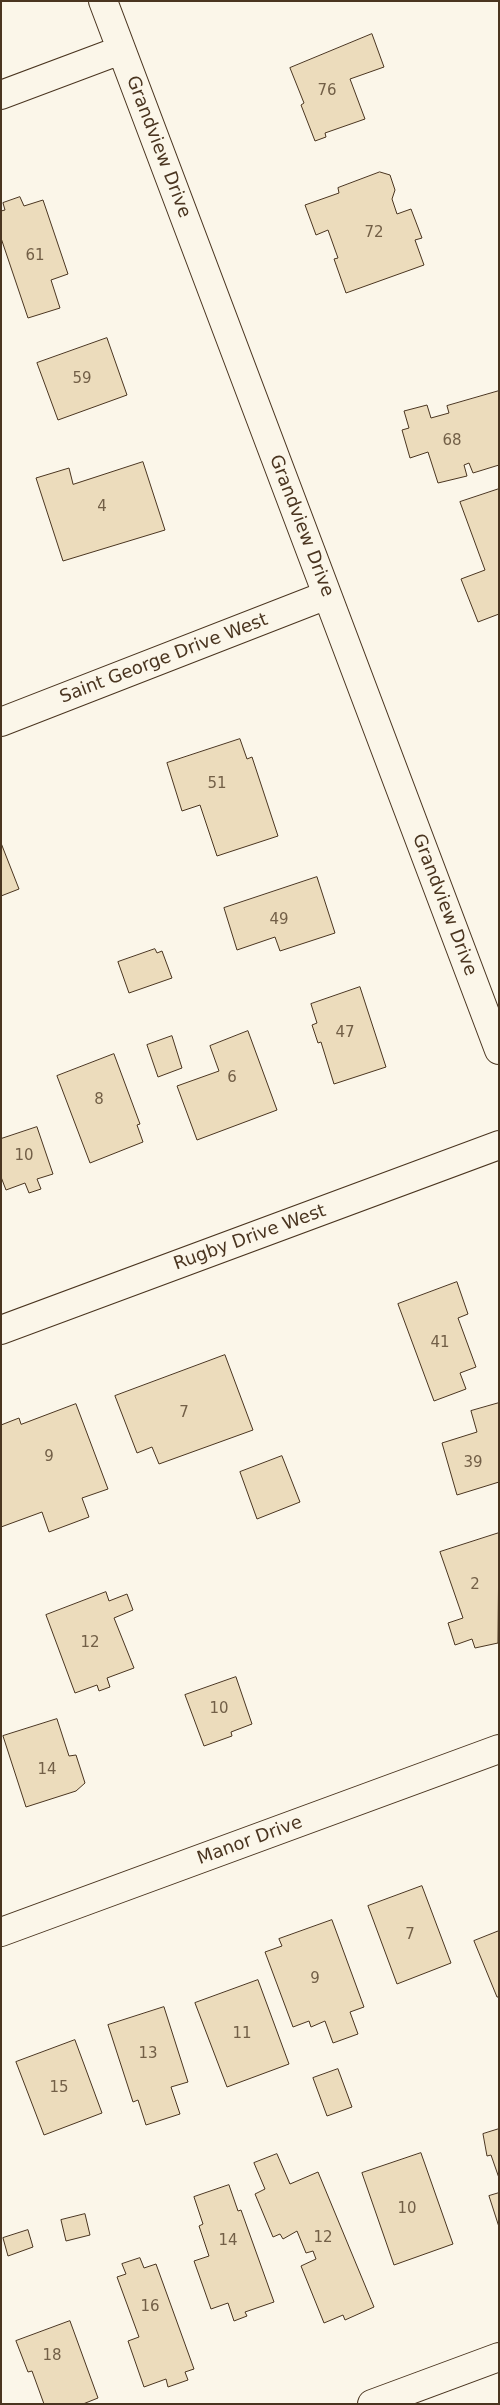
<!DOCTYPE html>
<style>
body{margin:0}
#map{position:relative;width:500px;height:2405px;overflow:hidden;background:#fbf6e9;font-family:"DejaVu Sans",sans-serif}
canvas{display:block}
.frame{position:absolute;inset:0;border:2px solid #4a3520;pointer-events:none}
</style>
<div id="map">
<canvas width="500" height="2405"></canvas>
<div class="frame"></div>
</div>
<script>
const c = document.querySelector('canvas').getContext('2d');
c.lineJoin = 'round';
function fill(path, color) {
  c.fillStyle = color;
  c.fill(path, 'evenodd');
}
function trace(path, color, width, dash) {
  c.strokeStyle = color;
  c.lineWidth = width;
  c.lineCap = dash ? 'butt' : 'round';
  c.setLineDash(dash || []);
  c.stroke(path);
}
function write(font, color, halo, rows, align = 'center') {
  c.font = font + ' "DejaVu Sans",sans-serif';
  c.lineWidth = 4;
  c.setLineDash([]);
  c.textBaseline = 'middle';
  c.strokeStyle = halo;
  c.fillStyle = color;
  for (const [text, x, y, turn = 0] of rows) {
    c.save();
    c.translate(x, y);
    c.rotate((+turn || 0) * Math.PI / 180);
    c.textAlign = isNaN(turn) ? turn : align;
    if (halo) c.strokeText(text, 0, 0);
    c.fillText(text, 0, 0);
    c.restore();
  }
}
const building = new Path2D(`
 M372,34L384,67L350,79L365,119L325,133L326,137L315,141L301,105L304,103L290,68Z
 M380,172L390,175L395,190L392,199L397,214L411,209L422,238L415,240L424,265L346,293L334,259L338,258L328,230L316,235L305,205L339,193L338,188Z
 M20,197L24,206L43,200L68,274L51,280L60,308L28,318L1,238V211L5,210L3,203Z
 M107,338L127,395L58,420L37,363Z
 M499,391V465L473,473L469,463L464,465L467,476L438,483L428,452L410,458L402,430L409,428L404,411L427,405L431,418L449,413L447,406Z
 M143,462L165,530L63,561L36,478L69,468L73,484Z
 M499,489V614L478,622L461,579L485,570L460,502Z
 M240,739L247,759L252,757L278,836L217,856L200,805L182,811L167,763Z
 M1,843L19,889L1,896Z
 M317,877L335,933L280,951L275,937L237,950L224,908Z
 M155,949L157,953L162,951L172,978L129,993L118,962Z
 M360,987L386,1067L334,1084L321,1042L318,1043L312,1025L317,1023L311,1004Z
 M248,1031L277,1110L197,1140L177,1086L219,1071L210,1046Z
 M172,1036L182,1068L158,1077L147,1045Z
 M114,1054L140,1124L137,1125L143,1142L90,1163L57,1076Z
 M37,1127L53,1174L37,1179L41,1189L29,1193L25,1183L6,1190L1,1177V1139Z
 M457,1282L468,1314L458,1318L476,1367L460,1373L466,1389L434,1401L398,1304Z
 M225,1355L253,1430L159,1464L152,1447L137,1453L115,1396Z
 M499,1403V1482L457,1495L442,1443L477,1432L471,1411Z
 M76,1404L108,1489L82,1498L89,1517L49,1532L42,1512L1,1527V1425L19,1418L21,1424Z
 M282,1456L300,1502L257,1519L240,1472Z
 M499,1533L498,1643L475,1648L472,1639L455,1645L448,1623L463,1618L440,1552Z
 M106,1592L109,1601L127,1594L133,1610L114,1618L134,1668L107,1678L110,1687L99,1691L97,1685L75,1693L46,1615Z
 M236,1677L252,1724L231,1732L232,1736L204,1746L185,1695Z
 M57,1719L69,1756L76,1755L85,1783L76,1791L26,1807L3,1736Z
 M422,1886L451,1963L397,1984L368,1906Z
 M332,1920L364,2007L350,2012L358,2034L333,2043L325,2021L311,2027L309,2021L293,2027L265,1952L282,1946L279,1939Z
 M499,1931V1997H497L474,1941Z
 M258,1980L289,2064L227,2087L195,2003Z
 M164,2007L188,2082L171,2087L180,2114L146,2125L138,2100L133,2102L108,2025Z
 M75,2040L102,2113L44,2135L16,2062Z
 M338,2069L352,2107L327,2116L313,2078Z
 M499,2129V2178L491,2155L487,2156L483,2134Z
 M421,2153L453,2244L394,2265L362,2173Z
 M277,2154L290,2184L318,2172L374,2307L345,2320L343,2315L324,2323L301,2266L316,2259L313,2251L306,2253L297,2231L283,2239L280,2234L273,2237L255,2194L265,2189L254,2163Z
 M229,2185L238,2211L241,2210L274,2302L245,2312L247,2316L234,2321L228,2303L211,2309L194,2261L209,2256L199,2226L203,2224L194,2197Z
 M499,2193V2227L489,2196Z
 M85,2214L90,2235L66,2241L61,2220Z
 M28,2230L33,2247L8,2256L3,2238Z
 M140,2258L144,2268L156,2264L194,2369L185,2372L188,2380L168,2387L166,2379L144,2387L128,2341L139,2337L117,2277L126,2274L122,2264Z
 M70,2321L98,2398L83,2404H44L32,2371L28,2372L16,2341Z`);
const street = new Path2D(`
 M103,1L499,1050
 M1,95L121,50
 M1,722L327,595
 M1,1330L499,1145
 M1,1932L499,1749
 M372,2404L499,2357`);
const numberNames = [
 ["76",327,91],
 ["72",374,233],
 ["61",35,256],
 ["59",82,379],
 ["68",452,441],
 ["4",102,507],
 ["51",217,784],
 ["49",279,920],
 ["47",345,1033],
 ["6",232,1078],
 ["8",99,1100],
 ["10",24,1156],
 ["41",440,1343],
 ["7",184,1413],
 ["9",49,1457],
 ["39",473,1463],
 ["2",475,1585],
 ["12",90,1643],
 ["10",219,1709],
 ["14",47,1770],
 ["7",410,1935],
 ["9",315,1979],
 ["11",242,2034],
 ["13",148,2054],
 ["15",59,2088],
 ["10",407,2209],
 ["12",323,2238],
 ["14",228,2241],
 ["16",150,2307],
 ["18",52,2356]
];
const streetNames = [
 ["Grandview Drive",158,147,69],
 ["Grandview Drive",301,526,69],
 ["Saint George Drive West",164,659,-21],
 ["Grandview Drive",444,905,69],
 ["Rugby Drive West",250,1238,-20],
 ["Manor Drive",250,1841,-20]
];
fill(building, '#ecdcbc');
trace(building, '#4a3520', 1);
trace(street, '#4a3520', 30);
trace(street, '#fbf6e9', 28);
write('15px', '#725f47', null, numberNames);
write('18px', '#4a3520', '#fbf6e9', streetNames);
</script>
